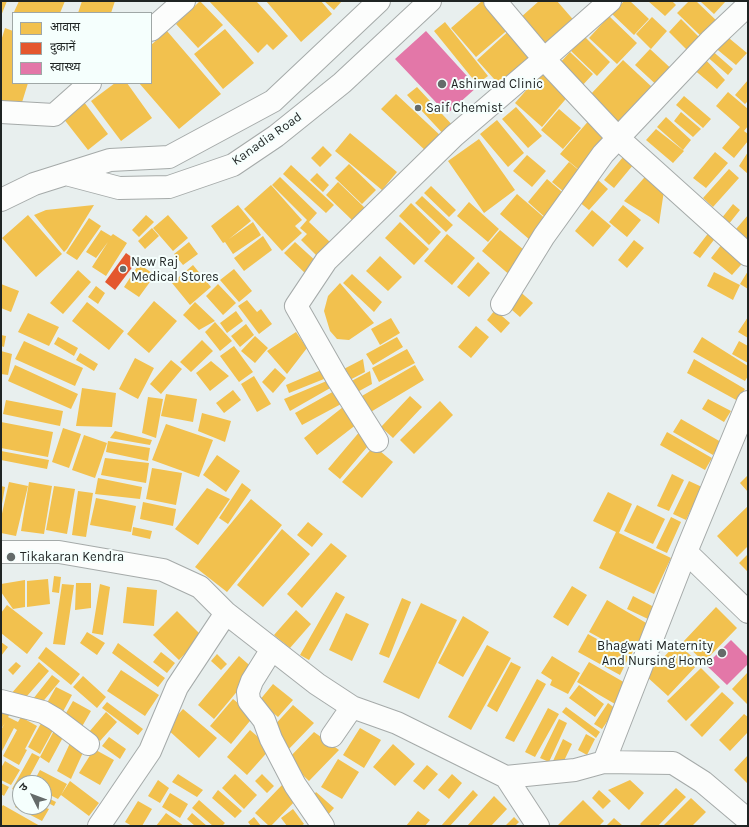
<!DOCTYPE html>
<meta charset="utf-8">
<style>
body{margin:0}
#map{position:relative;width:749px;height:827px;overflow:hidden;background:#e8efee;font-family:Karla,"Noto Sans Devanagari",sans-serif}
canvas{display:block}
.frame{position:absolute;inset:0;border:2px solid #1f2423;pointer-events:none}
.legend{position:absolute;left:12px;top:12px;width:140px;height:72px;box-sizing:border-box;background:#f5fffd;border:1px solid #9fa7a6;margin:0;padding:5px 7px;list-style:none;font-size:12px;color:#1f2423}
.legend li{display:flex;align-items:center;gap:8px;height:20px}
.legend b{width:20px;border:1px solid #9fa7a6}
.north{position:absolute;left:12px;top:775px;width:40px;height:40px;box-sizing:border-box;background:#f5fffd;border:1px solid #9fa7a6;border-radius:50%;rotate:312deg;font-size:11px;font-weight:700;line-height:16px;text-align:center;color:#1f2423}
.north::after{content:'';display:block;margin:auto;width:14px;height:18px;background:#656b6a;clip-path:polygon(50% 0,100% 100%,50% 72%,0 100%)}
</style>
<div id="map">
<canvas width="749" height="827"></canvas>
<div class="frame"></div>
<ul class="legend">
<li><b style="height:11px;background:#f2c14e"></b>आवास</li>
<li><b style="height:11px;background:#e4572e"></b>दुकानें</li>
<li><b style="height:11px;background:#e377a8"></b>स्वास्थ्य</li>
</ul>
<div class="north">उ</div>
</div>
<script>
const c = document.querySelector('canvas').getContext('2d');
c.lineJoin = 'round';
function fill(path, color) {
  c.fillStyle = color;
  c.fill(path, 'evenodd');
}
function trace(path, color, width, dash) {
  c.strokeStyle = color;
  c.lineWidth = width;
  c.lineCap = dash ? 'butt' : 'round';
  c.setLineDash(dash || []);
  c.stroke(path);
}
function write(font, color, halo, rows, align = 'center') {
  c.font = font + ' Karla,sans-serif';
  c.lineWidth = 4;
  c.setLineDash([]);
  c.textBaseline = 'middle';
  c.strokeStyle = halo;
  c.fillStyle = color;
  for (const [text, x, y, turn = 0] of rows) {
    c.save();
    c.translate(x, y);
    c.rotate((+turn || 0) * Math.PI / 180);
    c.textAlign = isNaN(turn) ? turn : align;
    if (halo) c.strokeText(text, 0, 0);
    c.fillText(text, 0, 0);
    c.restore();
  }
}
const homes = new Path2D(`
 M1,1H7L1,16Z
 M19,1H65L60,13H16L14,12Z
 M82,1H115L111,13H78Z
 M200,1L223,25L198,48L176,24Z
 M209,1H258L257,2L288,36L273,50L267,44L258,53Z
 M266,1H321L332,14L301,42Z
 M324,1H342L334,10Z
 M482,1H488L511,27L476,57L451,28Z
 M539,1H557L577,24L548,50L520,18Z
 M624,1H630L649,19L634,35L612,14Z
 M648,1H672L676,5L665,16Z
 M689,1H696L719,23L704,39L677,13Z
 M702,1H726L714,14L701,2Z
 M609,16L637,43L617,64L589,38Z
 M652,17L667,31L651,49L636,34Z
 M681,19L703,41L691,54L669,32Z
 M445,22L488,76L477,84L434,31Z
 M513,27L539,57L503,89L477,60Z
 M5,28L13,31V83H28L19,112L1,106V41Z
 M225,29L254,63L223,89L194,54Z
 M167,31L221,94L179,129L139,83H151V45Z
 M724,34L747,53L736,65L713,46Z
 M585,37L610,62L597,76L571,51Z
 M709,48L733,69L728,75L704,54Z
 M650,49L677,74L662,90L635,65Z
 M570,52L593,74L580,88L557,66Z
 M702,56L725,80L717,89L692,68Z
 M623,60L653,88L619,123L590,95Z
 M543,71L570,94L542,127L515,103Z
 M748,80V101L745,104L735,95Z
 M115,83H127L152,118L121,141L91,101Z
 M417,87L456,129L447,138L407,95Z
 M728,92L748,109V126L744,131L748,134V141L734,158L722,148L740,127L716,106Z
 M396,94L442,137L427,152L381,109Z
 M684,96L711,119L703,128L676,105Z
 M84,102L108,134L88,150L63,118Z
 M516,107L542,136L528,148L502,119Z
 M559,109L581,128L563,149L541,130Z
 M681,112L701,129L693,137L674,121Z
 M666,117L691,140L683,150L657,127Z
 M591,118L614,138L584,174L560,154Z
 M497,120L524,153L508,167L480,134Z
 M656,129L684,151L673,163L646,140Z
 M350,133L397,172L382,190L335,151Z
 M479,139L515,190L484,213L448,161Z
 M323,146L332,155L320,167L311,158Z
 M628,151L638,159L614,188L604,180Z
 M715,152L728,163L706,188L693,178Z
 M748,152V174L739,166Z
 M527,155L546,171L532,187L513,171Z
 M569,162L581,172L564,192L552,182Z
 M349,164L376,190L362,204L335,178Z
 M291,165L334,205L326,213L283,174Z
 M729,169L739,178L713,207L703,198Z
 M650,171L665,184L659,224L650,217L624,201Z
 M317,173L329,185L323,192L310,180Z
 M280,177L317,213L309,222L332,244L319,258L301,240L307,234L300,228L307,220L272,185Z
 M547,179L568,197L548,220L528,202Z
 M597,179L608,189L589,210L578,201Z
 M338,182L365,208L353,221L326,195Z
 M271,185L302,220L295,226L302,233L282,251L244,209Z
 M431,186L456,210L449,217L424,193Z
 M517,194L547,220L530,240L500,214Z
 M422,196L453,225L446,232L415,203Z
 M469,202L499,229L488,242L457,216Z
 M411,203L441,232L429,245L399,216Z
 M733,204L740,210L728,225L721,219Z
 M94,205L67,249L64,252L34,215L46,210Z
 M238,205L251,221L229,239L253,222L261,235L233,254L225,242L223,243L211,226Z
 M623,205L641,220L627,237L609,222Z
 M592,210L611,226L593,247L575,231Z
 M28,215L62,254L36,277L2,238Z
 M146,215L154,222L139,237L132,230Z
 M168,215L188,238L173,251L153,228Z
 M748,215V250L731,235Z
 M89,218L101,226L77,260L66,253Z
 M400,222L429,249L414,265L385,238Z
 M713,227L720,232L700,258L693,253Z
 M152,228L159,236L145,249L138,241Z
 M101,230L111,236L113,234L127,243L106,276L92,267L108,242L96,258L86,252Z
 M500,230L530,255L512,277L482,251Z
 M447,234L475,258L452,285L424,261Z
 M263,236L272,250L244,271L234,258Z
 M726,239L748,257L732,275L711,258Z
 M634,240L644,248L627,268L618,260Z
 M189,242L198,254L183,265L174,254Z
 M295,242L318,263L307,275L284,253Z
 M380,256L402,277L388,291L366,271Z
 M478,262L490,273L469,297L457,287Z
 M139,264L155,275L139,297L124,287Z
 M193,265L211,287L190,305L172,283Z
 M234,269L252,291L239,302L220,280Z
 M78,270L91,282L63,314L50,303Z
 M748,271V289L740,284Z
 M714,272L740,285L733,300L707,286Z
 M352,274L382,302L374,312L343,283Z
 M340,283L374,323L349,340L337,339L330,331L324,311L328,296Z
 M1,284L19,291L11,312L1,308Z
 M218,284L236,303L223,315L206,296Z
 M96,286L105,293L98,304L88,297Z
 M517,289L533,303L520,317L504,303Z
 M247,300L257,312L261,309L272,324L259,334L238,306Z
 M154,301L177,321L149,353L127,334Z
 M87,302L124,331L109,350L72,321Z
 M195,302L215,321L199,330L183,315Z
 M495,310L510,323L501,333L487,320Z
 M236,311L243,321L227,333L220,323Z
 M28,313L59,327L49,346L18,332Z
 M748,317V338L738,332Z
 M391,318L400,333L380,345L371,329Z
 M215,322L232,341L220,351L205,332Z
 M246,324L254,335L240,347L231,336Z
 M476,326L489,337L471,358L458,347Z
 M296,332L307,348L287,374L267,351Z
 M1,335L6,336L4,347L1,346Z
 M255,336L268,348L255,363L241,351Z
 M58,337L78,348L74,356L54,344Z
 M397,337L403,347L373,365L366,354Z
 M702,337L748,366V376L745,381L693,352Z
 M202,340L213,351L191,372L180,362Z
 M24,341L83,368L75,386L15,359Z
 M739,341L748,346V363L732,354Z
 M234,346L253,372L239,382L220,356Z
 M407,349L415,363L379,382L372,368Z
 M1,351L12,354L8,375L1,374Z
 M80,353L98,364L94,371L76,360Z
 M135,358L154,368L138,399L119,389Z
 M363,359L365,372L346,382L340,371Z
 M694,359L745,389L738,401L687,373Z
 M171,360L182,369L161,394L150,384Z
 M211,361L229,376L210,391L196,373Z
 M15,365L78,394L71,409L8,381Z
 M415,365L424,380L364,416L355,400Z
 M275,368L286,378L273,393L262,382Z
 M326,368L329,377L289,393L286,385Z
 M370,371L372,384L352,395L346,384Z
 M254,376L271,404L257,412L241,384Z
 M329,380L332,387L290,411L284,399Z
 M82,388L116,393L112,427L76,426Z
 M233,390L241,400L224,413L216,403Z
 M336,390L343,403L302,425L295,413Z
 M166,394L197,399L193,422L161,416Z
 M410,396L422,407L393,438L381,427Z
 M148,397L163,399L156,438L142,433Z
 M708,399L731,411L724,422L702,409Z
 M6,400L63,411L60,426L3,414Z
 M440,401L453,415L414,454L400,440Z
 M343,407L357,424L317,455L304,438Z
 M202,413L231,421L225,442L198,431Z
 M681,419L721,442L713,455L673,432Z
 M1,422L53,432L48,457L1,448Z
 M166,424L213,440L199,477L152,460Z
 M63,428L81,434L69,468L52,462Z
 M361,430L373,440L340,479L328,469Z
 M115,431L152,440L150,445L110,438Z
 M667,432L712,458L705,470L660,445Z
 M84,435L107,443L95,478L72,470Z
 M108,441L150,448L148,461L106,452Z
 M374,446L393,462L362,498L342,482Z
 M1,451L49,460L47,469L1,460Z
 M217,455L240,471L226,492L203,475Z
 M105,458L149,463L146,483L101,475Z
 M152,468L182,473L176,505L146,499Z
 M672,474L684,480L669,511L657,506Z
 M748,475V492L740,483Z
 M98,478L142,487L140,499L95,494Z
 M689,481L702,487L686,520L673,514Z
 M9,482L28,486L16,536L1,533V518Z
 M29,482L52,486L44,534L21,531Z
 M242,483L251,490L228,524L219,518Z
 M1,486L5,487L2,504H1Z
 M54,486L75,489L67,534L46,530Z
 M207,488L230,499L198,545L175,529Z
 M78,491L93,493L86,537L72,535Z
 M608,492L632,504L619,533L671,558L654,594L599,568L616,532L593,521Z
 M96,498L136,506L131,532L90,525Z
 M251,499L282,525L227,592L195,567Z
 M143,502L176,509L173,526L140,519Z
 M637,505L665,519L653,544L624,531Z
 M748,506V546L737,557L717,536Z
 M671,517L681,522L667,553L656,548Z
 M308,522L323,534L312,547L297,535Z
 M133,527L152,531L150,539L132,535Z
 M282,529L310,554L263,607L237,585Z
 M331,543L347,556L302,608L287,594Z
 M748,554V572L739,563Z
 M54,576L61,577L59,593L52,592Z
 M48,579L50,604L27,607V581Z
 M25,580V607L13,609L1,592V584Z
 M76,583H91V608L75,610Z
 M62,584L74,585L65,645L53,644Z
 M100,584L110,587L103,635L92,633Z
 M572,586L587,595L568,626L553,617Z
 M127,587L157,590L154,626L123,623Z
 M336,592L345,597L309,660L300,655Z
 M633,596L654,607L648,619L627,609Z
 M402,598L411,602L389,658L379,654Z
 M607,600L648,624L631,655L589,632Z
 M421,603L457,620L419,699L383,682Z
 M7,605L43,633L27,654L1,633V613Z
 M716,607L737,628L704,662L683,642Z
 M296,610L311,624L290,648L274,635Z
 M177,611L202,636L179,660L153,635Z
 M346,613L369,624L352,661L329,650Z
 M463,616L489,632L463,677L438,663Z
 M87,632L105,643L97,655L80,643Z
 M588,634L629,657L620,675L578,652Z
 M1,642L8,647L1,656Z
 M118,643L165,678L158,687L112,653Z
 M677,643L699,663L668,696L646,676Z
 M487,645L511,658L471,730L448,717Z
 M46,647L80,674L71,685L38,658Z
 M161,652L175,663L167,673L153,662Z
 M217,654L227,664L221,670L211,661Z
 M239,656L255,670L214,719L198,705Z
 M552,656L580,673L568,694L550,685L552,680L541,673Z
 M16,662L21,666L13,675L8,670Z
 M39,662L49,671L20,704L10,695Z
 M511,662L521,667L497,712L487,706Z
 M589,662L627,684L615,704L577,682Z
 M701,668L720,687L686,721L667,701Z
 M121,670L159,695L145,716L107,691Z
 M748,672V705L732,689Z
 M52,675L60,681L40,705L33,699Z
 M83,676L106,697L97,708L73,687Z
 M537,679L546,684L514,742L505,738Z
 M273,684L293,700L278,717L259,701Z
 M579,685L604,704L595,717L569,698Z
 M56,687L72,695L59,719L43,710Z
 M722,692L734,703L702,737L690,725Z
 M233,699L254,716L231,744L210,726Z
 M73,701L91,711L80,730L62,720Z
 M107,702L143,729L138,735L102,708Z
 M608,703L616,709L602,729L594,724Z
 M293,705L314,723L286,752L271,729Z
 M566,707L600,732L596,738L562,712Z
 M1,708L10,714L8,717L18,722L21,717L37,726L25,749L27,750L19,765L3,756L17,730L14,728L1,753V730L5,723L1,729Z
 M548,708L559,714L535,757L525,752Z
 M183,709L217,738L199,758L166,728Z
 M106,712L117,722L100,741L89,732Z
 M744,714L748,717V732L730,751L719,740Z
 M45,716L57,723L40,754L28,747Z
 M559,719L567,723L549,762L540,758Z
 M57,725L67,730L49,763L40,757L26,783H20V793L12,789L32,753L40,757Z
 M360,728L381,740L364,768L343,755Z
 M250,730L271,748L247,775L227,757Z
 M314,732L339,750L309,781L287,760Z
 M586,734L595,739L587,755L578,750Z
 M109,737L126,749L120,759L102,746Z
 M563,739L572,744L562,765L553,761Z
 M71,741L85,748L71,779L57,771Z
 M393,744L415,764L395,786L373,767Z
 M94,749L114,760L100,785L79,773Z
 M748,755V784L734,770Z
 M338,759L359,772L342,799L321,787Z
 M5,761L20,770L11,785L1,780V768Z
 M427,765L438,774L424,790L413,781Z
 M40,770L67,784L61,795L70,781L99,803L89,816L61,795L58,799L44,792V783H33Z
 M178,774L203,790L197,797L172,782Z
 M235,774L257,795L244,809L222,788Z
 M262,774L274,786L267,793L255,781Z
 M452,774L462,783L449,799L438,790Z
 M158,780L169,788L160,803L148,796Z
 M630,780L644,793L629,810L608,790Z
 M1,783L9,787L4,796L1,794Z
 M283,784L298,798L271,826H269L255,813Z
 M676,788L686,797L658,826H642L640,824Z
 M218,790L242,811L235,818L212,798Z
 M473,790L478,795L450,826H441Z
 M599,790L611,801L603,809L592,798Z
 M316,792L334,808L327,816L309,801Z
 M170,793L188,804L180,818L162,807Z
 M44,796L56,802L54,806L44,801Z
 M494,796L507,809L491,826H467Z
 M691,798L706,812L692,826H663Z
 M20,799V807H44L49,809L42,821L15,807Z
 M199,800L225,823L222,826H213L192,808Z
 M583,800L604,821L599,826H557Z
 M138,801L152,809L142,826H132L125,822Z
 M3,805L40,826H1V808Z
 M293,809L304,824L301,826H287L281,818Z
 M418,811L430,820L425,826H406Z
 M166,813L184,826H156Z
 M192,813L207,826H195L187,819Z
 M254,817L261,826H251L248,822Z
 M514,817L519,822L515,826H505Z
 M614,818L623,826H606Z`);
const shops = new Path2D(`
 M126,253L137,261L115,290L105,282Z`);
const health = new Path2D(`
 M426,31L477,87L447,114L395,59Z
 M731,640L748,657V664L727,685L706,665Z`);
const minor = new Path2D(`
 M495,1L544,59L618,138L748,255
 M151,30L184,1
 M1,112L54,115L90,83
 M502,304L544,236L603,154L710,41L748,5
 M377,441L337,378L296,306L326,261L454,136L544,59L610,1
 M1,552H59L163,570L200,587L226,613L317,684L352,707L397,723L506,777L575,770L604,762L673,763L703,782L748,820
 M686,552L748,612
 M272,649L252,681L248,692L249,701L264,720L271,739L295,785L323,826
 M1,701L43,712L55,719L88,744
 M332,736L352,707
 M604,762L686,552L748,402
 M506,777L538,826
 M99,826L150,751L177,687L226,613`);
const major = new Path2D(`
 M66,174L119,188L169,187L233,165L276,136L342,83L430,1
 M1,200L34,184L110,160L169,157L273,101L379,1`);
const markers = [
 [442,84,5,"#656b6a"],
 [418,108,4,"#656b6a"],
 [123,269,4,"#656b6a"],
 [11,557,5,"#656b6a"],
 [722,653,5,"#656b6a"]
];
const poiNames = [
 ["Ashirwad Clinic",451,84],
 ["Saif Chemist",426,108],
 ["New Raj",131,262],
 ["Medical Stores",131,277],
 ["Tikakaran Kendra",20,557],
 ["Bhagwati Maternity",713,646,"right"],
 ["And Nursing Home",713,661,"right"]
];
const streetNames = [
 ["Kanadia Road",267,139,-35]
];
fill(homes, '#f2c14e');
fill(shops, '#e4572e');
fill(health, '#e377a8');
trace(minor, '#a5aaa9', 24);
trace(major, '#a5aaa9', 24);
trace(minor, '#fcfdfc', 22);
trace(major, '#fcfdfc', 22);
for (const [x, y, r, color] of markers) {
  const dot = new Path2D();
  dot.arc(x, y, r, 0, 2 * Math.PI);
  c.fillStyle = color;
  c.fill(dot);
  trace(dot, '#f5fffd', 1.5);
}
write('13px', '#1f2423', '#f5fffd', poiNames, 'left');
write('13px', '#1f2423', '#f5fffd', streetNames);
</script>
